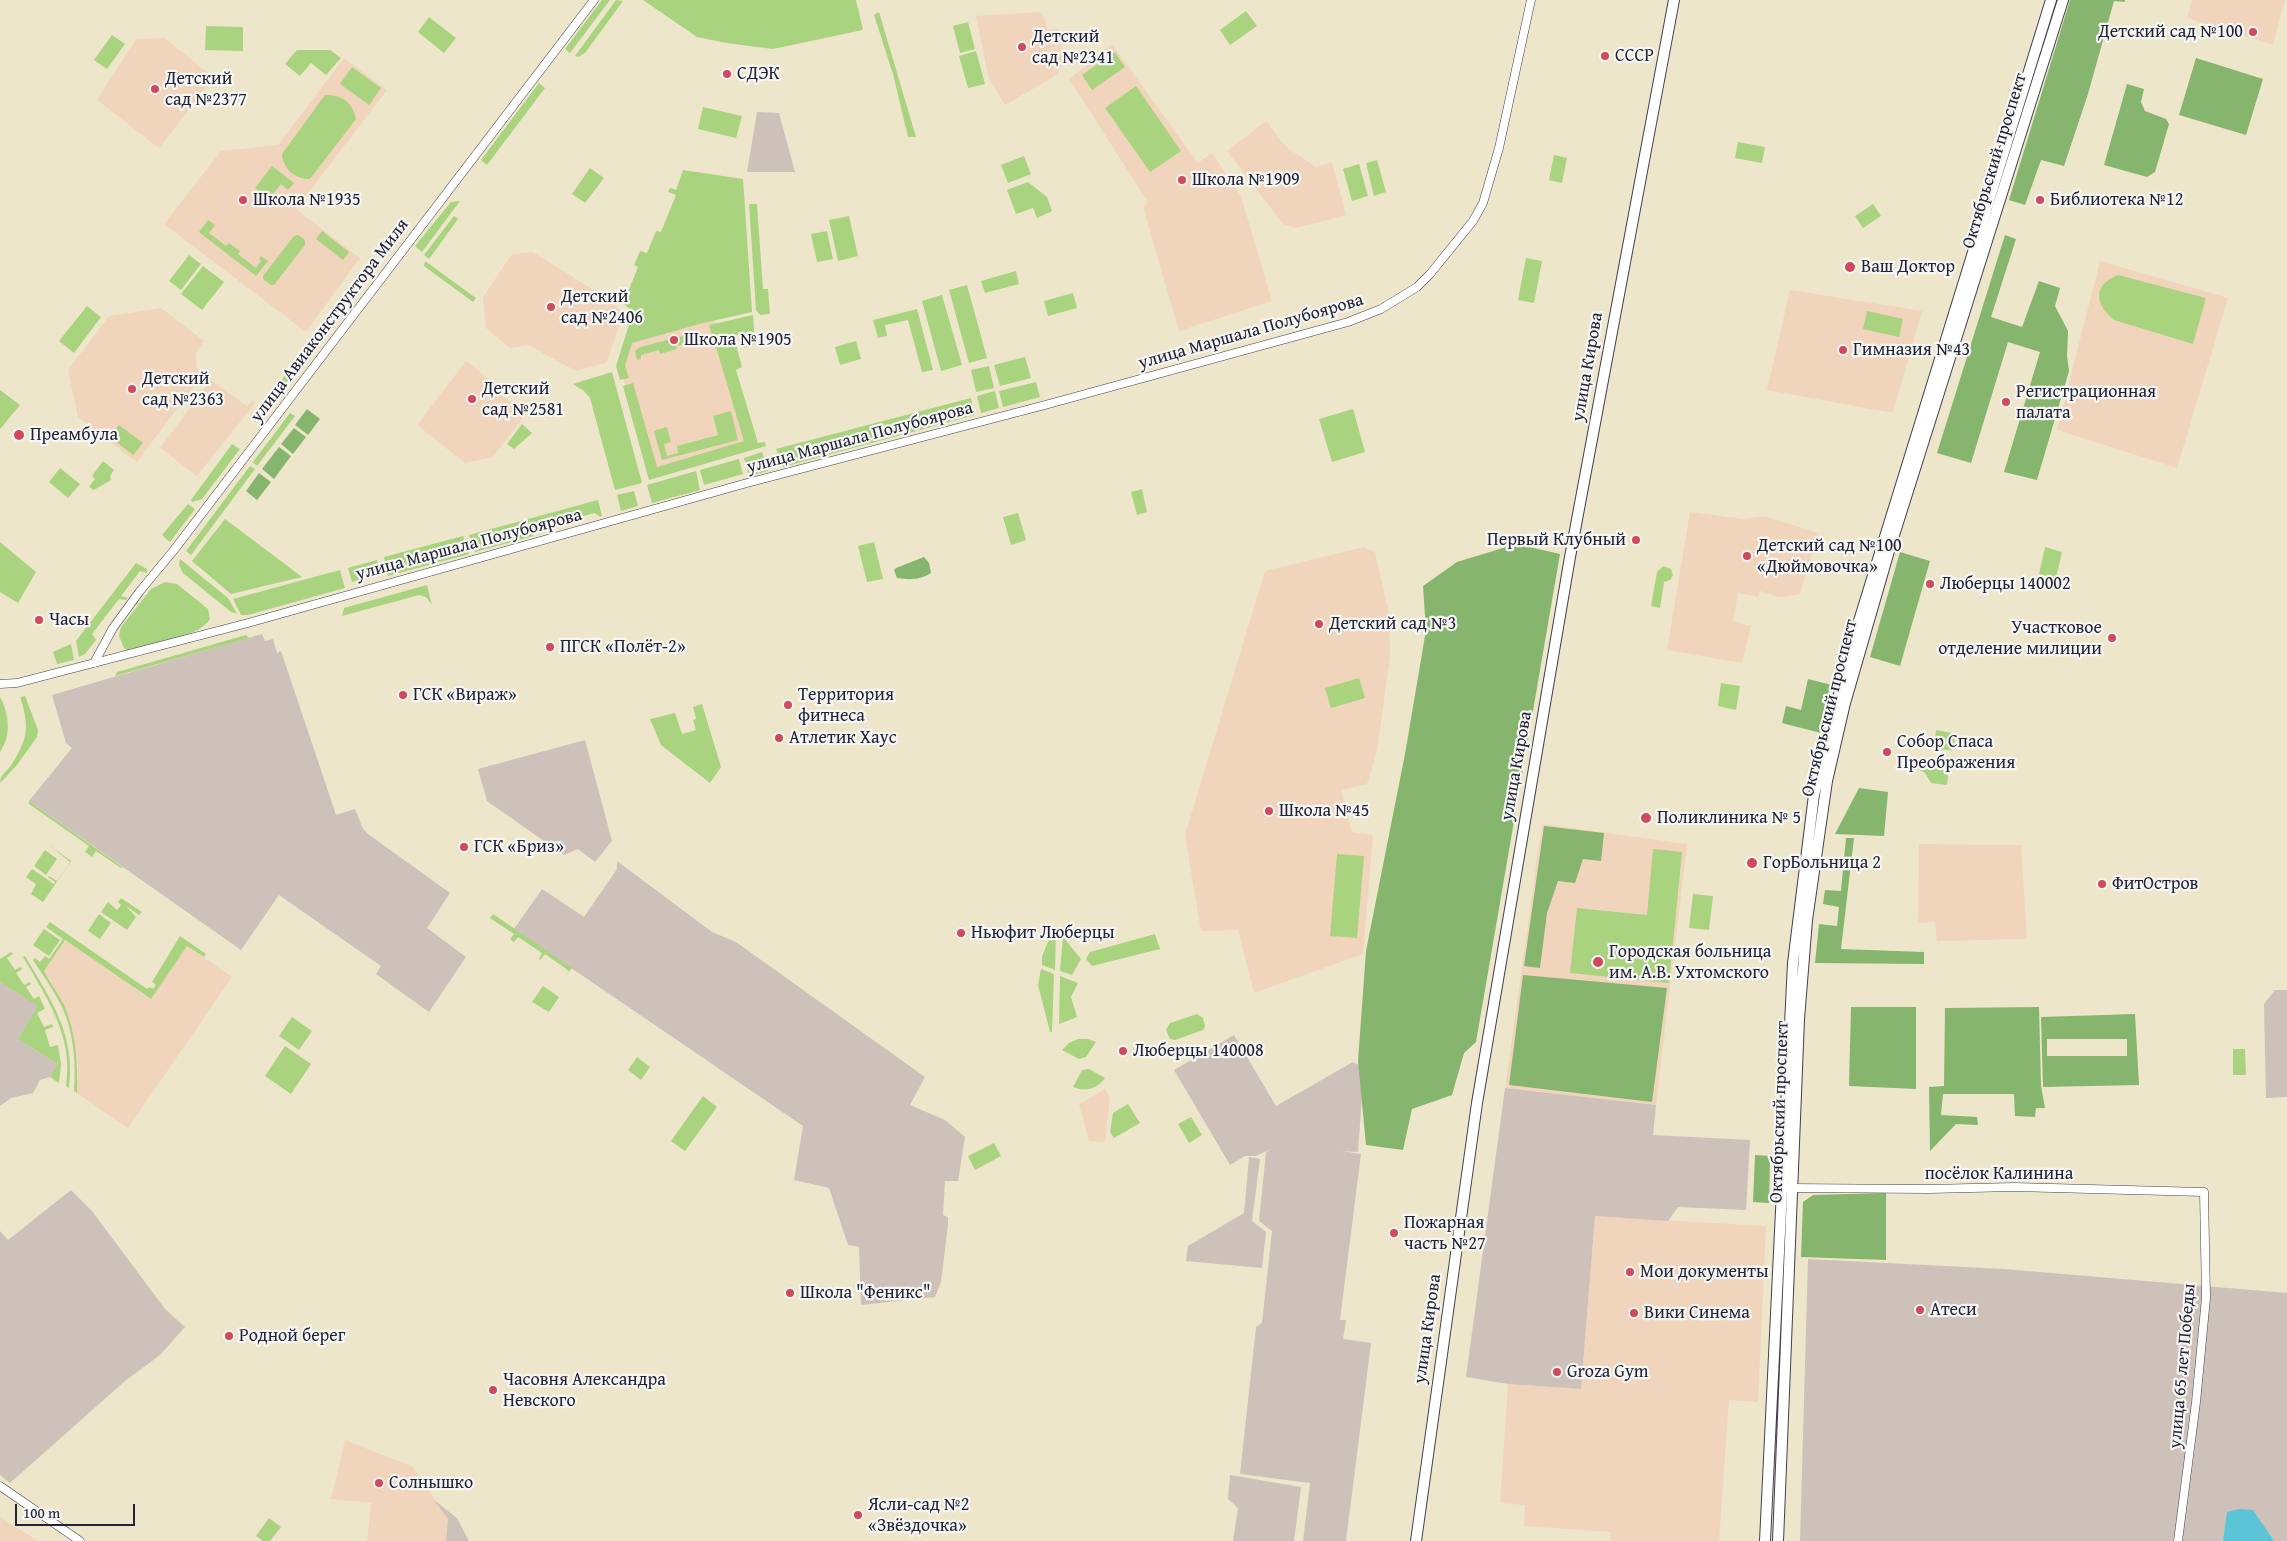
<!DOCTYPE html>
<meta charset="utf-8">
<style>
body{margin:0}
#map{position:relative;width:2287px;height:1541px;overflow:hidden;background:#ede6cb;font-family:"Gentium Book Plus",serif}
canvas{display:block}
.scale{position:absolute;left:15px;top:1504px;width:120px;height:22px;box-sizing:border-box;border:2px solid #22223b;border-top:0;padding-left:6px;font-size:15px;line-height:18px;white-space:nowrap;color:#22223b;-webkit-text-stroke:4px #f6f6f2;paint-order:stroke}
</style>
<div id="map">
<canvas width="2287" height="1541"></canvas>
<div class="scale">100 m</div>
</div>
<script>
const c = document.querySelector('canvas').getContext('2d');
c.lineJoin = 'round';
function fill(path, color) {
  c.fillStyle = color;
  c.fill(path, 'evenodd');
}
function trace(path, color, width, dash) {
  c.strokeStyle = color;
  c.lineWidth = width;
  c.lineCap = dash ? 'butt' : 'round';
  c.setLineDash(dash || []);
  c.stroke(path);
}
function write(font, color, halo, rows, align = 'center') {
  c.font = font + ' "Gentium Book Plus",serif';
  c.lineWidth = 4.5;
  c.setLineDash([]);
  c.textBaseline = 'middle';
  c.strokeStyle = halo;
  c.fillStyle = color;
  for (const [text, x, y, turn = 0] of rows) {
    c.save();
    c.translate(x, y);
    c.rotate((+turn || 0) * Math.PI / 180);
    c.textAlign = isNaN(turn) ? turn : align;
    if (halo) c.strokeText(text, 0, 0);
    c.fillText(text, 0, 0);
    c.restore();
  }
}
const built = new Path2D(`
 M2192,0H2285L2273,45L2187,18Z
 M1040,12L1045,20L1047,30L1059,29L1063,64L1055,76L1005,105L989,79L976,16Z
 M165,38L214,78L159,148L97,100L136,39Z
 M1112,44L1198,163L1212,153L1241,196L1272,301L1179,331L1143,207L1148,202L1069,79Z
 M344,58L387,90L296,209L360,258L306,332L164,224L221,151L278,145Z
 M1266,121L1286,147L1316,167L1332,162L1346,215L1296,228L1283,224L1227,151Z
 M533,252L611,301L624,314L606,363L576,371L528,345L510,348L486,328L483,297L512,254Z
 M2100,261L2228,298L2177,468L2057,430Z
 M1790,290L1922,311L1893,413L1767,390Z
 M161,308L204,341L196,353V365L201,377L137,462L78,417L68,370L109,316Z
 M638,314L712,315L749,442L648,472L620,366Z
 M466,361L489,379L486,383L526,414L493,457L465,463L417,425Z
 M211,380L247,406L252,400L255,403L197,476L160,448Z
 M1690,512L1743,519L1764,516L1818,533L1800,594L1780,597L1760,591L1758,597L1738,593L1733,622L1751,626L1742,663L1667,650Z
 M1363,547L1375,552L1389,614L1390,657L1377,751L1367,784L1341,790L1352,832L1373,835L1363,954L1254,993L1238,930L1201,931L1185,835L1265,571Z
 M1542,824L1687,844L1656,1105L1505,1088Z
 M1919,844L2021,845L2027,939L1937,941L1935,922L1918,923Z
 M65,940L150,999L187,946L232,977L128,1128L77,1093L78,1066L72,1031L64,1006L44,971Z
 M1105,1089L1110,1097L1105,1142L1089,1141L1079,1104Z
 M1595,1216L1766,1226L1758,1402L1729,1400L1719,1541H1610L1611,1532L1524,1526L1525,1505L1500,1503L1508,1384L1581,1389Z
 M345,1440L413,1467L448,1519L446,1541H367L371,1503L331,1499Z
 M0,1517L38,1541H0Z`);
const industrial = new Path2D(`
 M757,112L779,113L795,172H747Z
 M262,634L265,641L273,639L277,653L281,651L336,815L355,809L363,829L368,834L450,893L427,928L466,957L429,1012L376,974L381,966L279,895L241,950L29,801L72,748L66,743L52,695Z
 M585,740L612,841L595,862L578,849L564,855L487,801L478,769Z
 M617,861L712,932L736,942L925,1077L910,1105L945,1120L965,1137L958,1181H945L943,1215L948,1217V1225L941,1282L935,1297L861,1305L859,1247L848,1245L829,1188L794,1180L803,1126L514,929L542,889L584,917L617,869Z
 M0,982L39,1006L18,1039L58,1064L50,1077L40,1080L33,1093L11,1098L0,1106Z
 M2275,990H2287V1097L2266,1098L2264,1004Z
 M1234,1035L1276,1106L1353,1062L1364,1068L1358,1152L1342,1151L1361,1154L1340,1320H1346L1343,1339L1371,1343L1346,1541H1303L1310,1483L1240,1474L1256,1327L1262,1323L1272,1231L1259,1221L1266,1152L1273,1148L1256,1156H1245L1230,1165L1174,1070Z
 M1505,1088L1656,1105L1653,1135L1750,1140L1746,1210L1678,1207L1668,1221L1595,1216L1581,1389L1508,1384L1466,1377Z
 M1249,1157L1260,1159L1252,1221L1266,1232L1262,1268L1186,1261L1188,1246L1244,1213Z
 M71,1190L92,1211L165,1309L185,1327L160,1355L125,1381L10,1483L0,1475V1231L8,1240Z
 M1808,1259L2004,1269L2287,1293V1541H1800Z
 M1230,1475L1301,1487L1294,1541H1233L1238,1508L1228,1499Z
 M434,1500L457,1518L469,1541H446L448,1519Z`);
const green = new Path2D(`
 M602,0H610L570,53L565,49Z
 M616,0L623,1L585,53L578,57L575,56Z
 M643,0H856L863,30L773,49L726,43L697,37Z
 M1246,11L1257,26L1230,45L1220,30Z
 M879,12L916,137H908L893,74L874,15Z
 M429,17L456,38L444,53L418,32Z
 M968,22L975,49L960,53L953,26Z
 M206,26L243,27V51L205,50Z
 M112,35L125,44L107,69L94,60Z
 M297,50H330L341,58L326,75L311,63L300,76L285,64Z
 M976,51L985,84L968,88L959,56Z
 M1115,52L1125,67L1092,90L1082,75Z
 M352,67L381,88L369,105L340,84Z
 M539,83L545,88L487,165L481,160Z
 M1136,86L1181,151L1150,172L1105,108Z
 M325,95C343,95 352,102 356,119L310,179C295,179 283,169 282,154Z
 M703,107L742,116L736,138L698,129Z
 M1738,142L1765,147L1762,163L1735,158Z
 M1554,155L1567,158L1562,183L1549,180Z
 M1024,156L1031,174L1008,183L1001,165Z
 M1377,160L1386,192L1374,196L1366,163Z
 M1359,164L1368,196L1352,201L1343,169Z
 M272,166L294,183L288,190L281,184L269,199L255,188Z
 M590,168L604,178L585,203L572,194Z
 M683,170L743,179L752,312L703,323L632,343L625,366L629,378L620,380L616,366L633,312L618,299L621,289L628,292L638,267L634,265L640,251L647,253L656,231L661,232L676,195L668,192L670,188L676,190Z
 M1028,182L1047,197L1052,211L1037,218L1033,208L1016,214L1007,190Z
 M460,201L422,252L415,246L451,202Z
 M749,204H757L763,289H768L770,314L760,315L756,310Z
 M1873,204L1881,216L1863,228L1855,216Z
 M454,216L458,219L429,259L424,255Z
 M849,216L858,256L838,261L829,220Z
 M208,220L215,225L209,233L226,246L229,243L240,251L238,254L256,268L261,261L259,259L261,256L268,261L256,276L199,232Z
 M322,231L349,252L343,260L316,239Z
 M827,231L833,259L817,262L811,234Z
 M298,235L305,240V245L274,285H271L263,279V276L294,236Z
 M189,255L201,264L181,290L169,281Z
 M1526,258L1542,261L1534,303L1518,300Z
 M425,261L476,298L473,302L424,266Z
 M367,264L374,265L376,269L370,268L363,277L368,278L366,281L361,280L335,315H340L338,318H332L322,332L326,333L325,335L315,334Z
 M203,266L224,282L202,310L181,294Z
 M1016,271L1019,284L985,293L981,281Z
 M2118,275L2206,298L2193,344L2114,320C2095,304 2092,285 2118,275Z
 M967,285L987,358L969,363L949,290Z
 M1073,293L1077,308L1048,316L1044,301Z
 M942,295L962,365L941,371L922,301Z
 M87,306L101,317L74,353L59,341Z
 M917,309L933,370L922,372L908,320L885,325L887,336L878,338L873,320Z
 M1867,311L1903,319L1899,337L1863,329Z
 M753,315L755,344L744,348L740,334L714,341L709,325Z
 M695,333L697,341L676,346L677,349L660,354L659,350L641,355V359L637,360L635,351L640,347Z
 M735,341L742,367L736,370L758,443L765,442L766,446L649,480L623,386L633,383L657,467L744,441L716,347Z
 M856,341L861,359L840,365L835,347Z
 M307,346L314,351L281,394L275,389Z
 M1025,357L1031,378L1000,386L994,365Z
 M989,366L994,388L976,392L971,370Z
 M612,372L642,483L615,490L590,398L584,391L573,384Z
 M1036,382L1040,397L1003,407L999,391Z
 M0,390L20,405L0,429Z
 M995,391L999,408L981,413L977,396Z
 M971,398L975,415L783,467L776,449Z
 M1353,409L1365,452L1332,462L1319,419Z
 M731,411L738,440L662,460L654,431L667,427L671,442L664,444L667,456L678,453L677,446L718,435L713,416Z
 M290,413L295,416L257,466L253,462Z
 M522,424L532,433L514,449L507,444Z
 M119,425L143,443L133,455L110,437Z
 M232,444L240,449L202,499L192,502L191,500Z
 M762,452L768,471L749,476L744,458Z
 M739,459L743,474L704,485L700,470Z
 M103,461L114,470L110,476L111,480L94,490L89,487L95,479L92,476Z
 M250,466L255,469L191,555L186,551Z
 M60,468L80,484L68,498L49,482Z
 M696,471L700,490L652,503L647,485Z
 M1142,489L1147,512L1137,515L1131,492Z
 M634,491L638,506L621,511L617,495Z
 M598,500L602,516L600,517L595,513L567,520L570,525L567,526L564,521L530,530L533,536L475,552L469,535Z
 M188,504L195,509L170,542L162,535Z
 M1018,513L1026,540L1011,545L1003,517Z
 M225,519L302,577L231,594L192,561Z
 M463,536L469,554L388,576L384,557Z
 M0,542L36,572L18,603L0,592Z
 M874,542L883,579L867,582L858,546Z
 M2045,547L2062,552L2056,578L2039,574Z
 M180,559L228,598L237,614L231,612L183,573L179,565Z
 M377,560L381,574L352,582L348,568Z
 M136,563L147,569V573L140,571L121,596L128,598L126,600L119,599L92,634L96,640L85,654L79,657L76,641Z
 M1663,566L1671,569L1673,575L1670,580L1664,582L1660,608L1651,606L1657,572Z
 M340,570L345,588L248,615H241L233,599Z
 M165,582L177,584L208,609L210,619C198,638 149,644 127,650L124,648L119,636L121,627L151,589Z
 M427,585L432,605L426,597L419,595L342,616L344,608Z
 M246,635L249,638L115,676L117,672Z
 M71,644L74,660L57,664L53,652Z
 M1359,678L1365,698L1331,708L1325,688Z
 M1721,683L1740,686L1736,710L1718,706Z
 M25,696L38,730L37,737L17,765L0,783C0,775 6,772 10,767C27,741 30,728 21,700V697Z
 M0,697C9,714 12,735 0,752Z
 M702,704L721,767L710,783L661,745L650,719L675,713L682,734L696,730L693,720L696,719L693,707Z
 M1936,730L1957,734L1952,750L1934,749Z
 M1923,762L1945,771L1948,777L1947,785L1931,783L1925,773L1918,769V766Z
 M29,801L122,867L121,868L96,851L92,857L85,852L89,846L29,804Z
 M49,845L71,861L43,902L31,894L36,884L26,877L32,869L54,884L55,882L48,877L49,876L57,881L70,862Z
 M1653,849L1682,852L1669,983L1570,973L1577,908L1647,915Z
 M45,850L57,859L46,875L34,866Z
 M1337,854L1364,856L1357,938L1330,936Z
 M1693,894L1713,896L1709,930L1689,928Z
 M121,898L142,912L139,915L126,906L136,917L127,930L101,912L108,902L117,910L121,905L118,902Z
 M99,914L111,923L100,939L88,931Z
 M493,914L572,968L565,977L569,971L545,954L540,960L539,959L542,953L518,937L514,942L510,939L514,934L490,918Z
 M50,922L147,989L149,987L153,989L156,985L152,982L180,936L206,954L204,957L187,946L151,999L65,940L44,971C50,983 58,993 64,1005C76,1032 78,1064 77,1093L74,1091C76,1063 74,1033 62,1007C54,991 43,975 33,960L35,958L40,962L45,956L49,959L63,939L46,927Z
 M1056,928L1055,970L1042,965V957L1052,931Z
 M44,929L60,940L49,956L33,945Z
 M1155,934L1160,949L1092,966L1086,959L1090,952Z
 M1063,937L1081,959L1072,975L1060,971Z
 M11,952L13,954L7,958L15,970L21,967L22,969L16,973L24,985L30,982L31,984L26,987L34,999L39,996L45,1009L37,1013L44,1027L52,1024L53,1027L45,1030L50,1047L58,1045L61,1064L59,1083L50,1077L58,1064L18,1039L38,1006L0,982V959Z
 M25,956C51,1000 76,1035 69,1088L66,1086C74,1037 47,998 23,957Z
 M1041,969L1054,974L1052,1032H1050L1038,985Z
 M1060,976L1078,983L1071,997L1077,1017L1059,1024Z
 M543,986L559,997L549,1012L532,1002Z
 M1197,1014L1203,1018L1205,1027L1203,1030L1175,1040L1170,1039L1166,1030L1170,1023Z
 M292,1017L312,1031L299,1050L279,1036Z
 M1078,1039H1088L1096,1042L1086,1057L1079,1059L1062,1050L1069,1043Z
 M285,1046L311,1064L291,1094L265,1076Z
 M2233,1049H2245L2246,1075H2233Z
 M637,1057L650,1067L641,1080L628,1070Z
 M1089,1069L1105,1078C1097,1089 1085,1092 1073,1087L1082,1070Z
 M703,1096L717,1107L685,1151L671,1141Z
 M1128,1104L1140,1123L1114,1138L1110,1132L1113,1113Z
 M1191,1117L1202,1135L1189,1143L1178,1124Z
 M994,1143L1001,1156L975,1170L968,1156Z
 M269,1518L281,1527L270,1541H263L256,1536Z`);
const forest = new Path2D(`
 M2070,0H2125V2L2114,1L2088,94L2064,166L2041,160L2025,205L2009,200Z
 M2196,58L2263,79L2246,135L2179,115Z
 M2127,84L2144,89L2141,102L2145,111L2166,119L2169,124L2155,172L2147,177L2104,165Z
 M2005,235L2016,239L1991,317L2022,327L2039,281L2060,288L2055,306L2068,331L2067,356L2069,371L2037,480L2004,472L2040,352L2008,342L1971,463L1937,453Z
 M307,409L320,419L308,435L295,425Z
 M294,428L306,437L293,454L281,444Z
 M279,447L291,456L274,479L262,469Z
 M259,473L271,482L257,500L246,491Z
 M1516,544L1560,554L1476,1042L1464,1053L1452,1095L1412,1109L1403,1150L1366,1145L1358,1061L1366,951L1405,754L1426,630L1423,586L1457,562Z
 M1900,552L1930,561L1900,666L1870,657Z
 M924,557L929,563L931,573C920,580 909,580 897,578L894,570L896,568Z
 M1808,679L1832,685L1821,733L1782,723L1786,706L1801,710Z
 M1859,788L1888,792L1884,836L1835,834Z
 M1544,826L1604,833L1601,861L1583,859L1575,883L1558,881L1547,913L1540,968L1524,966Z
 M1846,838H1854L1841,949L1924,952V964L1815,963L1819,924L1837,926L1839,907L1823,904L1825,890L1841,891Z
 M1523,975L1667,988L1652,1102L1509,1085Z
 M1851,1007H1916V1089L1849,1086Z
 M2039,1007L2041,1086L2045,1108H2036L2035,1117L2015,1116L2014,1094H1943L1941,1115L1977,1117L1978,1125L1956,1124L1930,1151L1929,1087L1944,1086L1945,1008Z
 M2135,1014L2139,1085L2043,1087L2041,1017ZM2047,1039H2127V1056H2047Z
 M1755,1155L1770,1156L1769,1203L1753,1202Z
 M1886,1193V1260L1801,1257L1803,1202L1813,1195Z`);
const water = new Path2D(`
 M2239,1509L2253,1510L2274,1541H2223L2227,1512Z`);
const minor = new Path2D(`
 M94,663L113,628L140,591L174,550L594,0
 M0,684L17,683L248,623L747,483L1045,405L1348,322L1381,309L1417,287L1430,274L1473,221L1483,203L1499,148L1531,0
 M1787,1188L1929,1189L2014,1187L2204,1192L2206,1298L2196,1402L2178,1541
 M0,1486L80,1541`);
const major = new Path2D(`
 M1416,1541L1477,1103L1570,557L1674,0
 M1765,1541L1793,963L1814,795L1850,650L2051,0
 M1778,1541L1799,1019L1807,920L1827,781L1845,703L1889,551L2063,0`);
const markers = [
 [2253,32,5,"#d1495b"],
 [1022,47,5,"#d1495b"],
 [1605,56,5,"#d1495b"],
 [727,74,5,"#d1495b"],
 [155,89,5,"#d1495b"],
 [1182,180,5,"#d1495b"],
 [243,200,5,"#d1495b"],
 [2040,200,5,"#d1495b"],
 [1850,267,6,"#d1495b"],
 [551,307,5,"#d1495b"],
 [674,340,5,"#d1495b"],
 [1843,350,5,"#d1495b"],
 [132,389,5,"#d1495b"],
 [472,399,5,"#d1495b"],
 [2006,402,5,"#d1495b"],
 [19,435,6,"#d1495b"],
 [1636,540,5,"#d1495b"],
 [1747,556,5,"#d1495b"],
 [1930,584,5,"#d1495b"],
 [39,620,5,"#d1495b"],
 [1319,624,5,"#d1495b"],
 [2112,638,5,"#d1495b"],
 [550,647,5,"#d1495b"],
 [403,695,5,"#d1495b"],
 [788,705,5,"#d1495b"],
 [779,738,5,"#d1495b"],
 [1887,752,5,"#d1495b"],
 [1269,811,5,"#d1495b"],
 [1646,818,6,"#d1495b"],
 [464,847,5,"#d1495b"],
 [1752,863,6,"#d1495b"],
 [2102,884,5,"#d1495b"],
 [961,933,5,"#d1495b"],
 [1598,962,6,"#d1495b"],
 [1123,1051,5,"#d1495b"],
 [1394,1233,5,"#d1495b"],
 [1630,1272,5,"#d1495b"],
 [790,1293,5,"#d1495b"],
 [1920,1310,5,"#d1495b"],
 [1634,1313,5,"#d1495b"],
 [229,1336,5,"#d1495b"],
 [1557,1372,5,"#d1495b"],
 [493,1390,5,"#d1495b"],
 [379,1483,5,"#d1495b"],
 [858,1515,5,"#d1495b"]
];
const poiNames = [
 ["Детский сад №100",2243,32,"right"],
 ["Детский",1032,37],
 ["сад №2341",1032,58],
 ["СССР",1615,56],
 ["СДЭК",737,74],
 ["Детский",165,79],
 ["сад №2377",165,100],
 ["Школа №1909",1192,180],
 ["Школа №1935",253,200],
 ["Библиотека №12",2050,200],
 ["Ваш Доктор",1861,267],
 ["Детский",561,297],
 ["сад №2406",561,318],
 ["Школа №1905",684,340],
 ["Гимназия №43",1853,350],
 ["Детский",142,379],
 ["сад №2363",142,400],
 ["Детский",482,389],
 ["сад №2581",482,410],
 ["Регистрационная",2016,392],
 ["палата",2016,413],
 ["Преамбула",30,435],
 ["Первый Клубный",1626,540,"right"],
 ["Детский сад №100",1757,546],
 ["«Дюймовочка»",1757,567],
 ["Люберцы 140002",1940,584],
 ["Часы",49,620],
 ["Детский сад №3",1329,624],
 ["Участковое",2102,628,"right"],
 ["отделение милиции",2102,649,"right"],
 ["ПГСК «Полёт-2»",560,647],
 ["ГСК «Вираж»",413,695],
 ["Территория",798,695],
 ["фитнеса",798,716],
 ["Атлетик Хаус",789,738],
 ["Собор Спаса",1897,742],
 ["Преображения",1897,763],
 ["Школа №45",1279,811],
 ["Поликлиника № 5",1657,818],
 ["ГСК «Бриз»",474,847],
 ["ГорБольница 2",1763,863],
 ["ФитОстров",2112,884],
 ["Ньюфит Люберцы",971,933],
 ["Городская больница",1609,952],
 ["им. А.В. Ухтомского",1609,973],
 ["Люберцы 140008",1133,1051],
 ["Пожарная",1404,1223],
 ["часть №27",1404,1244],
 ["Мои документы",1640,1272],
 ["Школа \"Феникс\"",800,1293],
 ["Атеси",1930,1310],
 ["Вики Синема",1644,1313],
 ["Родной берег",239,1336],
 ["Groza Gym",1567,1372],
 ["Часовня Александра",503,1380],
 ["Невского",503,1401],
 ["Солнышко",389,1483],
 ["Ясли-сад №2",868,1505],
 ["«Звёздочка»",868,1526]
];
const streetNames = [
 ["Октябрьский проспект",1995,161,-73],
 ["улица Авиаконструктора Миля",330,321,-53],
 ["улица Маршала Полубоярова",1251,332,-16],
 ["улица Кирова",1588,367,-80],
 ["улица Маршала Полубоярова",860,438,-15],
 ["улица Маршала Полубоярова",469,545,-15],
 ["Октябрьский проспект",1830,708,-76],
 ["улица Кирова",1517,766,-80],
 ["Октябрьский проспект",1780,1112,-88],
 ["посёлок Калинина",1999,1174],
 ["улица Кирова",1428,1329,-82],
 ["улица 65 лет Победы",2183,1366,-85]
];
fill(built, '#f0d5bc');
fill(industrial, '#cec1b9');
fill(green, '#a9d37f');
fill(forest, '#86b56e');
fill(water, '#5bc4d7');
trace(minor, '#403f51', 9);
trace(major, '#403f51', 12);
trace(minor, '#fff', 8);
trace(major, '#fff', 10);
for (const [x, y, r, color] of markers) {
  const dot = new Path2D();
  dot.arc(x, y, r, 0, 2 * Math.PI);
  c.fillStyle = color;
  c.fill(dot);
  trace(dot, '#f6f6f2', 2);
}
write('18px', '#22223b', '#f6f6f2', poiNames, 'left');
write('18px', '#22223b', '#f6f6f2', streetNames);
</script>
